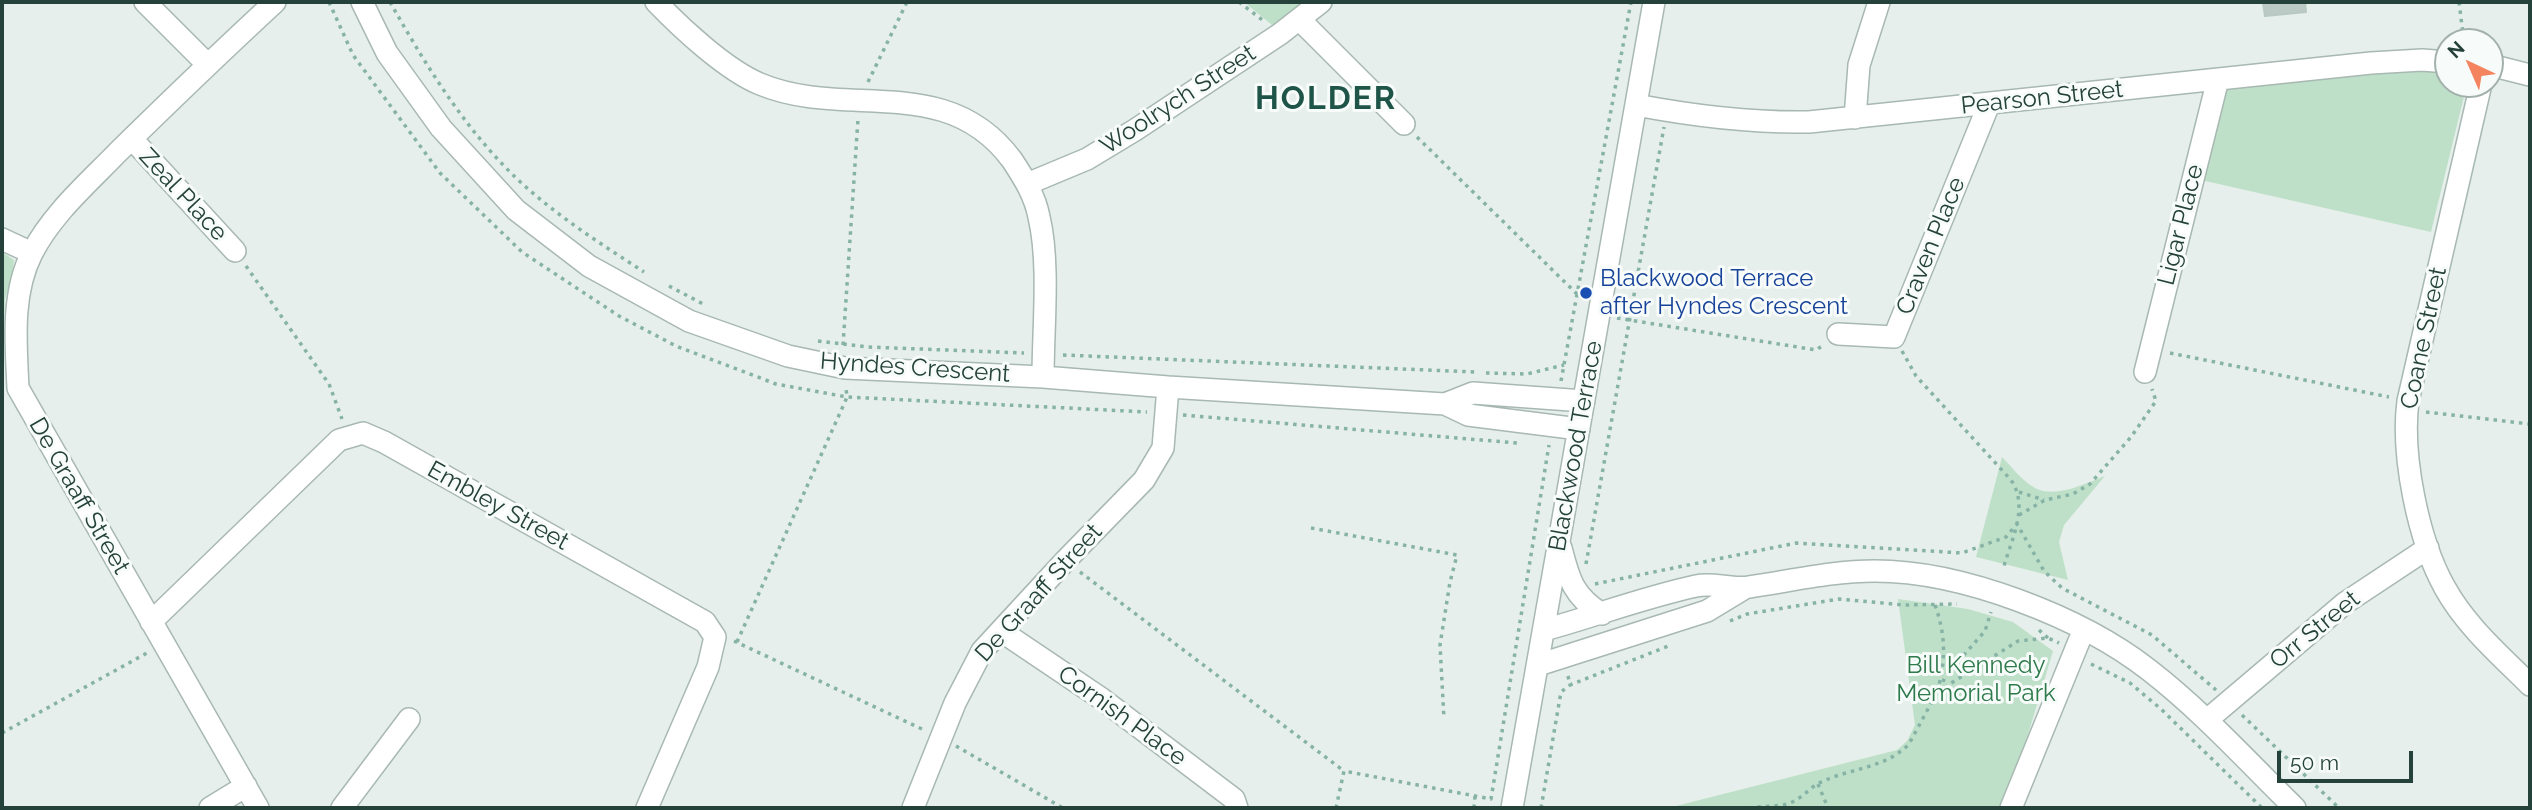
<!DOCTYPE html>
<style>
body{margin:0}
#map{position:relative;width:2532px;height:810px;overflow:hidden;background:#e6efeb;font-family:Raleway,sans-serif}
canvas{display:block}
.frame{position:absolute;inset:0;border:4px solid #24423a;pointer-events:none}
.north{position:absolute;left:2434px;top:28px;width:70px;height:70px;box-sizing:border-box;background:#f7fbf9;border:2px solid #a3b1ad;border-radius:50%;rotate:316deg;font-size:19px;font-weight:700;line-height:28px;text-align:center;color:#24423a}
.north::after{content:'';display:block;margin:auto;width:24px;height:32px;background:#f4845f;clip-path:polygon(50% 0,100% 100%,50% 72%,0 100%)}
.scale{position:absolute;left:2277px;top:751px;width:136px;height:32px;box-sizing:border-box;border:4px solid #24423a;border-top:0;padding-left:9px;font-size:21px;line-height:24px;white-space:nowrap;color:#24423a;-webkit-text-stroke:5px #f7fbf9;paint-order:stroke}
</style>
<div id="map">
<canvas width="2532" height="810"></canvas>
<div class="frame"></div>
<div class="north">N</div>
<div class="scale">50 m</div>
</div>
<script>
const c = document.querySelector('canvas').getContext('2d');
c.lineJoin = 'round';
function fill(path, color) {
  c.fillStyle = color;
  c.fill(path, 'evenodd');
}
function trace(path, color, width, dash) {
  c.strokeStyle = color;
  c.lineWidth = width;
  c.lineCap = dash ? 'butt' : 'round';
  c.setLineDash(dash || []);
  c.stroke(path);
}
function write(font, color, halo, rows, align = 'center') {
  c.font = font + ' Raleway,sans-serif';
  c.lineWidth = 6;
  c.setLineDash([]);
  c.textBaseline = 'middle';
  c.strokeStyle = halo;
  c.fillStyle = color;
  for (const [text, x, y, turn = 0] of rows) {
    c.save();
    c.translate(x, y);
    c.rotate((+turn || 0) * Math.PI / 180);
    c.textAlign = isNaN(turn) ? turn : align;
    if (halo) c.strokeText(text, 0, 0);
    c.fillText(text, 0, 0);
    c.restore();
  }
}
const green = new Path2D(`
 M1244,2H1323L1283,34Z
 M2448,70V84H2467L2431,232L2201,180L2221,83Z
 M2,252L14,260L12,275L5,299L2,358Z
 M2002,457C2012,467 2022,481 2035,488C2056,499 2086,483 2105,476L2064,525L2059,542L2068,580L1976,557Z
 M1898,599L1968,609L2013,622L2053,651L2006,808H1668L1897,750L1907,741L1915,725Z`);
const building = new Path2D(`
 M2263,2H2305L2306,12L2265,16Z`);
const path = new Path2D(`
 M329,2L353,55L440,173L522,252L619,316L676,346L776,384L847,397L1147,412
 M390,2C424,62 461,123 510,172C549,211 598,242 644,272
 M1239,2L1265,22
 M2459,2L2464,42
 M868,82L907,2
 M1417,137L1581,298
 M246,266L329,384L342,419
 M669,286L705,305
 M1617,318L1816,350L1822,346
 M818,341L868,347L1024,353
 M843,345L858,119
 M1902,351L1916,376L2011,480C2029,506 2012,538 2004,566
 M2170,353L2389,397
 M1063,355L1475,372
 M1486,373L1527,374L1564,365
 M1561,381L1631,2
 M2426,412L2530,424
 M1183,415L1517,443
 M2019,492L2044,500
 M2019,515L2045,500L2073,494L2090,484L2131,437L2156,401L2152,389
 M1311,528L1457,555L1450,582L1440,645L1444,719
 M1586,564L1664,127
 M1080,572L1344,771
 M1595,584L1796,543L1962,553L2006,537L2017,524L2044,571L2062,588L2152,635L2216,690
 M1935,605C1945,633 1946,656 1939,685
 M1730,621L1747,614L1839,599L1904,605L1957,604
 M2039,630L2048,638
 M734,641L924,730
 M737,642L844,404L847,397L846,388
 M2091,664L2130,683L2161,709L2262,808
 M1568,676L1570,685L1671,645
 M1937,692L2018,641L2048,638L2059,643
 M2242,715L2339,808
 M2,733L147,653
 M956,746L1063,808
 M1818,784L1828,808
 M1336,808L1344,771L1491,799L1549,445
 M1474,808L1475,796
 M1541,808L1561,692L1570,685
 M1749,808C1761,806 1775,807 1787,804C1801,800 1808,789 1819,783C1849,768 1885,769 1909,744L1947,674L1985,631L1991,612`);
const minor = new Path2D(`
 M145,2L207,64
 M362,2L387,53L441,128L516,210L589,266L689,321L788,356L845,368L1043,377L1168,387L1445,404L1468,415L1579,429
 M656,2C681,28 726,70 760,84C846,120 946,71 1012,160C1024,178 1035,196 1039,217C1050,263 1043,329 1043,377
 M1300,20L1404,124
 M2490,65L2530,75
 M2481,84L2408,401C2401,455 2418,540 2445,588C2466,626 2500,655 2530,685
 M1636,105C1694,116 1750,123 1809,122L2371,63L2422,60L2448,62
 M1855,118L1859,65L1879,2
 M132,139L235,251
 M1027,184L1087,159L1135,130L1280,34L1321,2
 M2,239L32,253
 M1838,334L1894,337L1989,104
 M2145,372L2218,79
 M1445,404L1473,393L1584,401
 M1561,548C1569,579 1573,596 1602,614
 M151,622L339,440L363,433L384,442L705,622L715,637L708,667L647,808
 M1544,630C1595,616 1645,597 1696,586C1713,582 1732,590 1749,587C1791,581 1832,571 1875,571C1962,571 2081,617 2149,670C2202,711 2247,761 2295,808
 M1001,631L1102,699L1234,799L1237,808
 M1538,665L1707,611L1745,588
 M2207,720L2345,603L2428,548
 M210,808L246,786
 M258,808L18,388C16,344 11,294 32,253C52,214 88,183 118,152C170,101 222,51 275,2
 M342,808L409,719
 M913,808L955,703L982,651L1065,561L1144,480L1163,448L1168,387
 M1512,808L1654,2
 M2011,808L2084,629`);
const markers = [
 [1586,293,7,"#1a4fb4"]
];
const streetNames = [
 ["Pearson Street",2042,98,-6],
 ["Woolrych Street",1178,100,-33],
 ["Zeal Place",183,195,47],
 ["Ligar Place",2181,225,-76],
 ["Craven Place",1931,246,-68],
 ["Coane Street",2424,338,-78],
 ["Hyndes Crescent",915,368,4],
 ["Blackwood Terrace",1576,446,-80],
 ["De Graaff Street",79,496,60],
 ["Embley Street",498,506,29],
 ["De Graaff Street",1039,593,-48],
 ["Orr Street",2315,630,-39],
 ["Cornish Place",1122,716,36]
];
const transitNames = [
 ["Blackwood Terrace",1600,279],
 ["after Hyndes Crescent",1600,307]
];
const parkNames = [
 ["Bill Kennedy",1976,666],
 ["Memorial Park",1976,694]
];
const districtNames = [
 ["HOLDER",1326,99]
];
fill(green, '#bfe0c8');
fill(building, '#bbcac4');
trace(building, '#b8c9c2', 2);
trace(minor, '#a8b8b2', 24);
trace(path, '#86b3a5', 3.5, [3.5, 5]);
trace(minor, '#fff', 21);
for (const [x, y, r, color] of markers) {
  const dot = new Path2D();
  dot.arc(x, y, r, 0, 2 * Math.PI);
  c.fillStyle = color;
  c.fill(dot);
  trace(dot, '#f7fbf9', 2.5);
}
write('24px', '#24423a', '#f7fbf9', streetNames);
write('24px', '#164399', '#f7fbf9', transitNames, 'left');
write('24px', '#2d7a4b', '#f7fbf9', parkNames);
c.letterSpacing = '2px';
write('bold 32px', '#1f5548', '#f7fbf9', districtNames);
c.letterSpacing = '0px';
</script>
